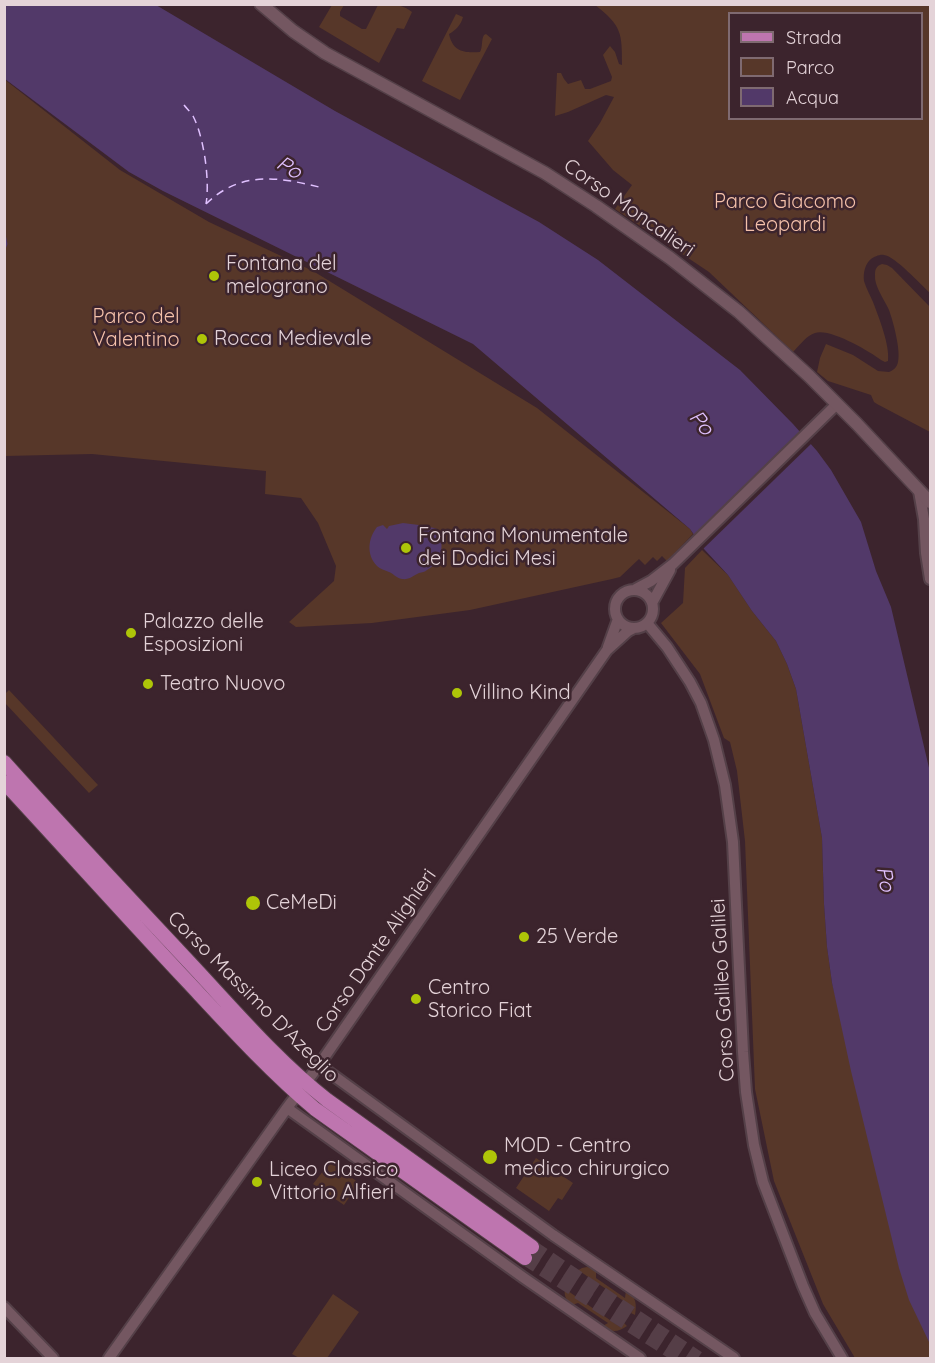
<!DOCTYPE html>
<style>
body{margin:0}
#map{position:relative;width:935px;height:1363px;overflow:hidden;background:#3c242d;font-family:Quicksand,sans-serif}
canvas{display:block}
.frame{position:absolute;inset:0;border:6px solid #e4d3d8;pointer-events:none}
.legend{position:absolute;left:728px;top:12px;width:195px;height:108px;box-sizing:border-box;background:#3c242d;border:2px solid #7f6a71;margin:0;padding:8px 10px;list-style:none;font-size:18px;color:#e4d3d8}
.legend li{display:flex;align-items:center;gap:12px;height:30px}
.legend b{width:30px;border:2px solid #7f6a71}
</style>
<div id="map">
<canvas width="935" height="1363"></canvas>
<div class="frame"></div>
<ul class="legend">
<li><b style="height:8px;background:#be75af"></b>Strada</li>
<li><b style="height:16px;background:#573729"></b>Parco</li>
<li><b style="height:16px;background:#523969"></b>Acqua</li>
</ul>
</div>
<script>
const c = document.querySelector('canvas').getContext('2d');
c.lineJoin = 'round';
function fill(path, color) {
  c.fillStyle = color;
  c.fill(path, 'evenodd');
}
function trace(path, color, width, dash) {
  c.strokeStyle = color;
  c.lineWidth = width;
  c.lineCap = dash ? 'butt' : 'round';
  c.setLineDash(dash || []);
  c.stroke(path);
}
function write(font, color, halo, rows, align = 'center') {
  c.font = font + ' Quicksand,sans-serif';
  c.lineWidth = 5;
  c.setLineDash([]);
  c.textBaseline = 'middle';
  c.strokeStyle = halo;
  c.fillStyle = color;
  for (const [text, x, y, turn = 0] of rows) {
    c.save();
    c.translate(x, y);
    c.rotate((+turn || 0) * Math.PI / 180);
    c.textAlign = isNaN(turn) ? turn : align;
    if (halo) c.strokeText(text, 0, 0);
    c.fillText(text, 0, 0);
    c.restore();
  }
}
const green = new Path2D(`
 M332,5H344L340,12V16L362,29H366L378,5C391,4 402,4 412,12L404,29L397,28L379,63L319,27Z
 M595,5H930V293C921,285 895,256 884,255C880,254 874,257 871,259C865,264 863,273 864,281C866,288 870,295 873,302C879,318 890,345 888,361L885,362L881,360C869,351 830,328 815,333C807,335 799,346 793,352L709,272L615,209L632,185L613,170L588,141L600,123L614,97L606,95L568,112L555,116L557,73H561L564,79L568,84L581,80L585,89H590L611,81L612,77L603,55L610,46L615,52L619,64L622,65C622,33 622,26 595,5ZM730,14H922V118H730Z
 M456,14L463,17C461,25 456,30 449,34C453,52 464,53 480,52C483,47 481,40 484,35L486,34L492,39L460,100L422,81Z
 M4,79L120,170L209,222L313,271L537,408L690,529L693,534L667,561L662,556L657,561L653,557L645,565L639,559L620,577L612,579L470,610L372,623L296,627L289,622L334,581L336,566L318,523L301,498L265,494L266,471L92,454L5,456Z
 M882,264L887,265L892,268L930,307V432L877,404L874,402L871,395L828,381L817,372L820,358L826,344L853,355L878,371L889,372C894,370 897,367 898,362C901,350 893,321 889,310C884,299 874,286 875,275C875,268 877,266 882,264Z
 M702,550L728,575L752,611L776,641L787,664L796,689L822,838L824,904L827,947L832,983L930,1343V1358H855L823,1304L774,1181L755,1089L745,841L737,771L730,742L724,738L700,674L661,623L683,603L685,568Z
 M9,690L98,785L89,793L5,703V694Z
 M536,1158L573,1183L562,1200L558,1198L549,1211L516,1188Z
 M330,1162L359,1183L344,1205L313,1184Z
 M587,1267L591,1268L596,1271V1278L625,1298L626,1290C636,1296 637,1304 635,1315L631,1313L634,1308L581,1272L577,1278L572,1274L582,1268Z
 M566,1282L572,1285L568,1291L620,1327L624,1323L627,1326C617,1333 612,1332 601,1327L608,1323L578,1303L572,1305C563,1299 564,1291 566,1282Z
 M333,1294L359,1312L327,1358H299L292,1354Z`);
const water = new Path2D(`
 M4,5H156L335,111L539,222L598,260L740,370L793,424L817,451L831,470L861,522L876,571L891,607L930,772V1344L909,1300L899,1268L851,1071L832,983L827,947L824,904L822,838L796,689L787,664L776,641L752,611L728,575L704,549L690,529L473,344L163,191L129,172L5,79Z
 M403,523L419,525L424,530C429,526 431,527 437,529C445,544 443,561 427,570C425,572 422,572 419,573C413,576 409,580 402,579C396,578 394,574 389,572C385,570 380,569 377,566C366,555 368,538 377,527L383,525L387,529L389,526Z`);
const pier = new Path2D(`
 M802,429L813,442L702,550L692,537Z`);
const stream = new Path2D(`
 M4,234L6,244L4,249`);
const ferry = new Path2D(`
 M184,105C187,109 191,112 193,116C204,137 210,181 206,204
 M206,204C241,170 279,177 323,188`);
const primaryTunnel = new Path2D(`
 M532,1247L698,1358
 M525,1258L681,1358`);
const tertiary = new Path2D(`
 M919,491L924,519L926,553L930,579
 M636,589L651,581L673,564L837,404
 M615 609a19 19 0 1 1 38 0a19 19 0 1 1-38 0Z
 M652,603L670,570
 M647,623L667,647L690,682L701,703L714,740L725,785L733,842L743,1052L746,1092L754,1145L763,1182L803,1286L815,1313L842,1358
 M608,647L618,619
 M319,1065L553,1235L734,1358
 M287,1108L524,1278L640,1358
 M4,1307L53,1358
 M109,1358L287,1108L319,1065L607,650L628,631L634,628`);
const secondary = new Path2D(`
 M261,4L293,31L325,53L545,173L596,206L670,258L739,312L809,376L857,424L930,502`);
const primary = new Path2D(`
 M4,762C65,830 127,896 189,962C234,1010 276,1060 327,1100L532,1247
 M4,782C66,849 127,917 189,983C230,1027 270,1071 315,1109L525,1258`);
const markers = [
 [214,276,6,"#aec508"],
 [202,339,6,"#aec508"],
 [406,548,6,"#aec508"],
 [131,633,6,"#aec508"],
 [148,684,6,"#aec508"],
 [457,693,6,"#aec508"],
 [253,903,8,"#aec508"],
 [524,937,6,"#aec508"],
 [416,999,6,"#aec508"],
 [490,1157,8,"#aec508"],
 [257,1182,6,"#aec508"]
];
const parkNames = [
 ["Parco Giacomo",785,202],
 ["Leopardi",785,225],
 ["Parco del",136,317],
 ["Valentino",136,340]
];
const streetNames = [
 ["Corso Moncalieri",629,208,35],
 ["Corso Dante Alighieri",376,951,-55],
 ["Corso Galileo Galilei",723,990,-93],
 ["Corso Massimo D'Azeglio",253,997,45]
];
const poiNames = [
 ["Fontana del",226,264],
 ["melograno",226,287],
 ["Rocca Medievale",214,339],
 ["Fontana Monumentale",418,536],
 ["dei Dodici Mesi",418,559],
 ["Palazzo delle",143,622],
 ["Esposizioni",143,645],
 ["Teatro Nuovo",160,684],
 ["Villino Kind",469,693],
 ["CeMeDi",266,903],
 ["25 Verde",536,937],
 ["Centro",428,988],
 ["Storico Fiat",428,1011],
 ["MOD - Centro",504,1146],
 ["medico chirurgico",504,1169],
 ["Liceo Classico",269,1170],
 ["Vittorio Alfieri",269,1193]
];
const waterNames = [
 ["Po",289,168,31],
 ["Po",701,423,50],
 ["Po",885,879,80]
];
fill(green, '#573729');
fill(water, '#523969');
fill(pier, '#3c242d');
trace(stream, '#523969', 3);
trace(ferry, '#e0c1ff', 1.5, [8, 6]);
trace(primaryTunnel, '#553e47', 14, [14, 7]);
trace(tertiary, '#544048', 14);
trace(secondary, '#544048', 15);
trace(primary, '#544048', 16);
trace(tertiary, '#745761', 10);
trace(secondary, '#745761', 12);
trace(primary, '#be75af', 14);
for (const [x, y, r, color] of markers) {
  const dot = new Path2D();
  dot.arc(x, y, r, 0, 2 * Math.PI);
  c.fillStyle = color;
  c.fill(dot);
  trace(dot, '#3c242d', 2);
}
write('20px', '#f5c1aa', '#3c242d', parkNames);
write('20px', '#e4d3d8', '#3c242d', streetNames);
write('20px', '#e4d3d8', '#3c242d', poiNames, 'left');
write('italic 21px', '#e0c1ff', '#3c242d', waterNames);
</script>
